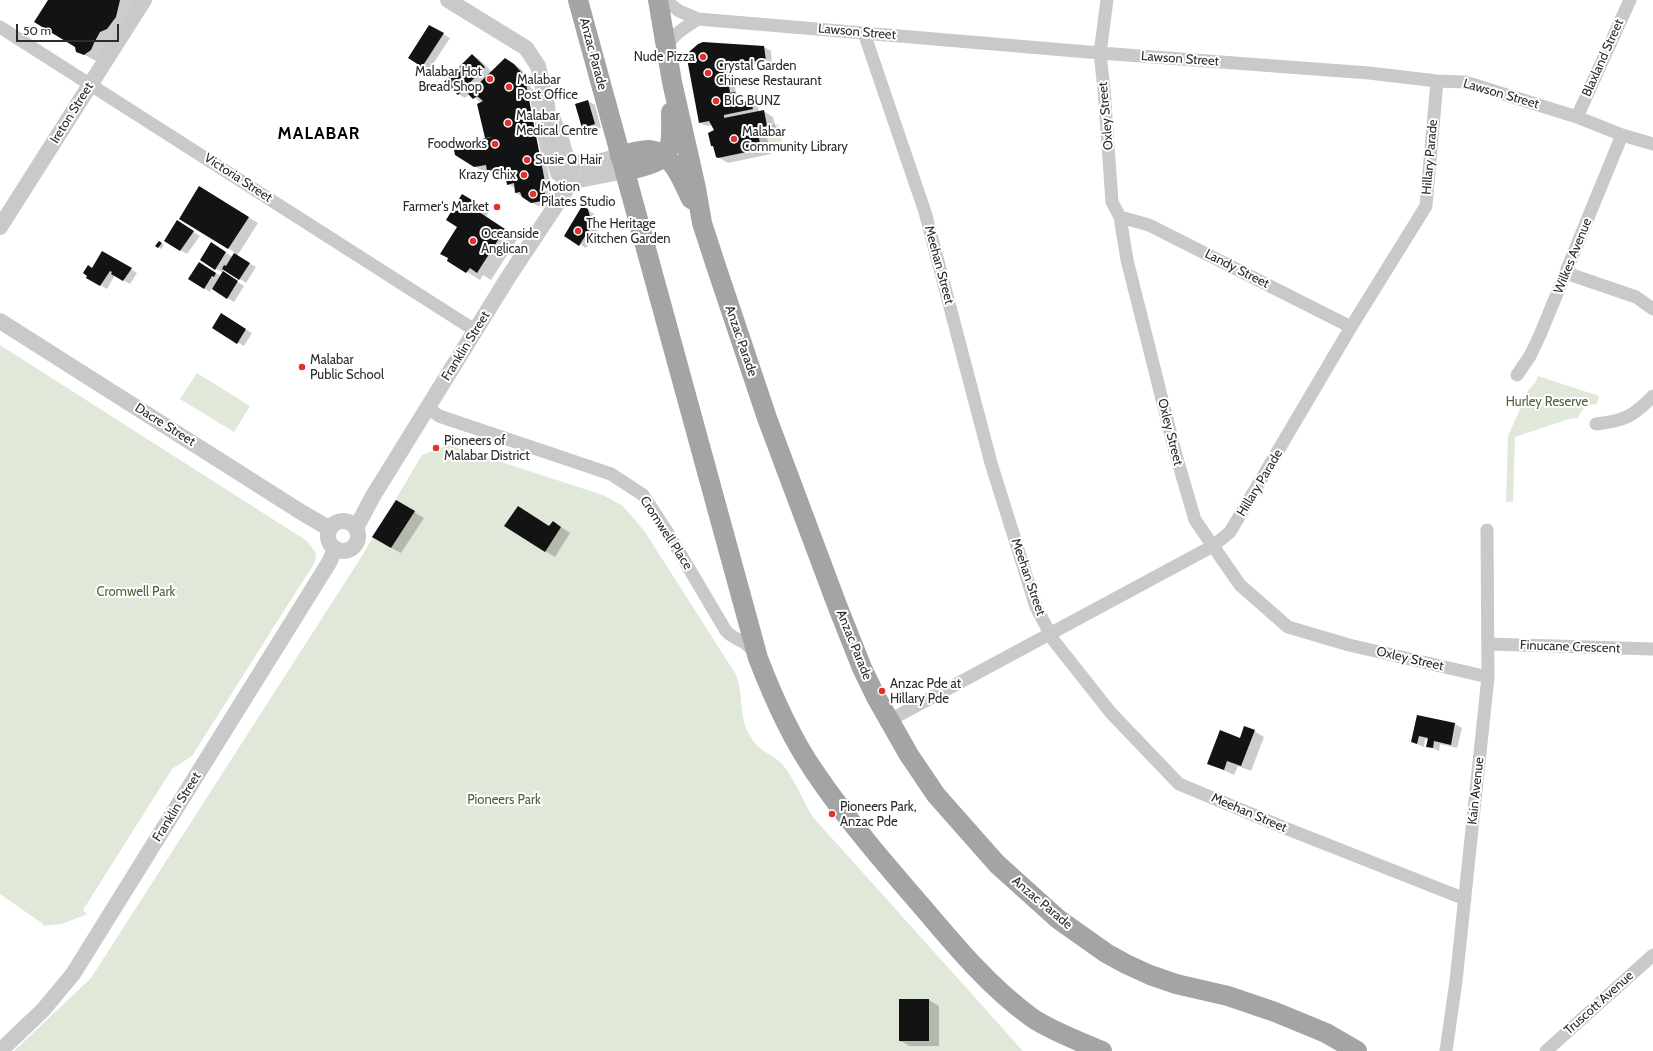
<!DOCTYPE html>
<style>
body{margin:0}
#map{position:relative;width:1653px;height:1051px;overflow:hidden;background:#fff;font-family:Cabin,sans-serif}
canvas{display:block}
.scale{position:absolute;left:16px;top:24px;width:103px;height:18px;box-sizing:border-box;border:2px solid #2c2c2c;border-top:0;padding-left:5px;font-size:12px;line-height:14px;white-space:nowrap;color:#2c2c2c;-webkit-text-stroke:3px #fff;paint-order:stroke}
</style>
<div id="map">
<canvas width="1653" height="1051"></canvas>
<div class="scale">50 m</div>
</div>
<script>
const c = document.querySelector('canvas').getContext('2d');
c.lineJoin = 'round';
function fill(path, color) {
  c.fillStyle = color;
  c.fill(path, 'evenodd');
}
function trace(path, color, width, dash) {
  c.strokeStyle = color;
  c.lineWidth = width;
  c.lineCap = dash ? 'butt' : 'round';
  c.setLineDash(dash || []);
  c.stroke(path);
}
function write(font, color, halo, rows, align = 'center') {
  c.font = font + ' Cabin,sans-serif';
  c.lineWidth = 4;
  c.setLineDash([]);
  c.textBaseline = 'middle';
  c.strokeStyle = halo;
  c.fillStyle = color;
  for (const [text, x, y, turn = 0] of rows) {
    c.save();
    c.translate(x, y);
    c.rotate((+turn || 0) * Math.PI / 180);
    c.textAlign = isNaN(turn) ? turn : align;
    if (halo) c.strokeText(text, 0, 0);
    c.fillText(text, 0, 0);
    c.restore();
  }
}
const green = new Path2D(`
 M778,124L783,146L762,152L757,128Z
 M0,345L307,541L316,553L315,562L192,756L172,769L83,910L87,914L62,924L43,926V924L0,894Z
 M197,373L250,406L234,432L180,399Z
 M1538,376L1599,396L1597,404C1588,404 1581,408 1578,418L1569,419L1515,437L1513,502H1506L1508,436L1529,389L1535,383Z
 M449,445L603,495L623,506L645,532L735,673C744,691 738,713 748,732C758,753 771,752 783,765C795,780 803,800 812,816L1023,1051H14L91,978L360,559L422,455Z`);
const shadow = new Path2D(`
 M49,0H138L98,62L77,51Z
 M429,26L450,38L429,70L409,58Z
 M764,47L771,51L772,64L732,65L736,93L742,97L743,103L751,101L758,105L759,112L763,111L773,117L777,132L766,134L771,154L728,163L718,157L714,147L712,146L715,130L713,125L707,126L700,123L689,64Z
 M472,55L479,59L492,72L512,63L521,69L528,78L531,88L536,91L549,160L546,161L552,191H550L551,200L549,204L538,206L516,193L515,188L508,184L506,176L502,177L489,171L485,172L474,166L486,139L478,104L482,103L469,94L465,98L458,94ZM527,93H529L542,159L540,160Z
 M588,101L595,105L601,128L590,131L583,127Z
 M210,193L258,223L237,256L256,267L246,283L224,269L222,272L244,286L234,302L212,288L210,292L189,279L199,263L221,276L223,273L201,260L211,244L233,257L235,253L228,248Z
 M476,203L489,211L486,217L518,238L491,280L483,275L480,280L448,260L450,258L442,253Z
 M583,207L594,214L598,229L586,248L565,235Z
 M183,225L200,236L187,254L165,241Z
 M159,242L164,245L161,249L157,246Z
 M103,253L137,273L130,284L115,275L107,289L87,277Z
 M222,315L252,333L244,346L213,328Z
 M406,507L424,518L401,553L391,548Z
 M553,522L570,533L555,557L545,551L550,527Z
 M1417,716L1455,724L1462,728L1457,748L1440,744L1439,751L1428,746L1429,740L1425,739L1424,747L1412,742Z
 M1254,731L1264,737L1251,771L1238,766L1234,775L1208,763L1240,739Z
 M929,1000L939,1006V1046H910L900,1041Z`);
const building = new Path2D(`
 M48,0H120L116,17L107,29L100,32L94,43L91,50L84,55L76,52L75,47L34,22Z
 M429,25L444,33L422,67L408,58Z
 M703,42L764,46L766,61L726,62L730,93L735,92L737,103L751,100L753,109L724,115V118L764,110L767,126L757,128L761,149L718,158L716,157L713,146H711L708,133L714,130L709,121L699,123L688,64L689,52L698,44Z
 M472,54L485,67L458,95L444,82Z
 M505,58L514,64L522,73L525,85L526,84L546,187L544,188L545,196L542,201L531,203L522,197L520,192L515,193L514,183L507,185L505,172L495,174L494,170L487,171L486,165L474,167L455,155L453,145L492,137L485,138L477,104L483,101L477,96L473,99L468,94Z
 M588,100L595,124L582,128L575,104Z
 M199,186L249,217L228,249L179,219Z
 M462,194L477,203L473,208L505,229L477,273L470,268L466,273L447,261L448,258L440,254L457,227L446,220Z
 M582,206L588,209L592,225L579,246L564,236Z
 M177,220L194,231L180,251L164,241Z
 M159,241L162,243L158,248L155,246Z
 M211,242L226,252L215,270L200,260Z
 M102,251L132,268L123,281L111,274L112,272L110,271L100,286L86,278L87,276L83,273L88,265L92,268Z
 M234,253L250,263L239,280L222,269L224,265L226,266Z
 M199,262L216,273L214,277L212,276L204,289L188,279Z
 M223,271L238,281L227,299L212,289Z
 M221,313L246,329L237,344L212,328Z
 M396,500L415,511L391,548L372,537Z
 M518,506L549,526L553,521L561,527L545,552L504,526Z
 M1417,715L1455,723L1451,745L1434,741L1433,748L1426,747L1428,738L1419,736L1417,744L1411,742Z
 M1244,726L1255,730L1241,766L1227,761L1224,770L1207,764L1220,730L1240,738Z
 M899,999H929V1041H899Z`);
const minor = new Path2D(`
 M665,0L679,11L698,19L1100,53L1369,73L1437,81L1465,82L1577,117L1622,135L1653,144
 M1107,0L1100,53L1104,89L1112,202L1120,217L1127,260L1176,455L1195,520L1240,585L1288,627L1349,645L1488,677
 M0,27L476,331
 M864,33L925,212L991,463L1036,607L1054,641L1111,713L1179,784L1285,828L1465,899
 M667,48C671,35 687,26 698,19
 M1577,117L1630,0
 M1120,217L1149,225L1351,327
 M1566,273L1636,297L1653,309
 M1517,375L1530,356L1540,335L1622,135
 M428,408L439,416L611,474L643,495L668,533L726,631C735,641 746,639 754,653
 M1596,424C1624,421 1634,416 1653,396
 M1488,644L1653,649
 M888,721L1213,546L1230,532L1351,327L1426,206L1437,81
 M1446,1051L1456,981L1488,677L1487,530
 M1546,1051L1653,955`);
const tertiary = new Path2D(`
 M448,0L526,48L538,66L547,105L551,149L558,173L568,180H579L625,171
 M553,119C555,125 558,131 560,136C563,143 563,151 567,157C576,171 608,159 620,156
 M0,227L144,0
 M0,321L301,512L330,529
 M328 536a15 15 0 1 1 30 0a15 15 0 1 1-30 0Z
 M356,528L373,496L509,276L566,190L573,163
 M0,1051L43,1010L73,974L330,561L335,548`);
const primary = new Path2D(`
 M578,0L758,658C773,697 790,736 814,771C847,820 886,865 925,910C957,948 991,988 1031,1017C1049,1030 1081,1042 1102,1051
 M658,0L672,82L696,188L702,223L716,266L767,418L837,605L862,668L876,697L909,755L936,795L997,864L1058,919L1106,953L1126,964L1150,975L1176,984L1228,996L1275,1012L1326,1033L1357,1051
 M620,156C629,153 639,150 649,150C672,152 682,180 691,199
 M625,171C641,167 667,164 670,144C672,134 671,122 671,112`);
const markers = [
 [703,57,4,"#e2302e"],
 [708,73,4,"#e2302e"],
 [490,79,4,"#e2302e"],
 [509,87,4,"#e2302e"],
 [716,101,4,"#e2302e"],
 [508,123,4,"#e2302e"],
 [734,139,4,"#e2302e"],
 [495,144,4,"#e2302e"],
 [527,160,4,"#e2302e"],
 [524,175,4,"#e2302e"],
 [533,194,4,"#e2302e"],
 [497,207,4,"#e2302e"],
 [578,231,4,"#e2302e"],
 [473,241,4,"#e2302e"],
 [302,367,4,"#e2302e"],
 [436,448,4,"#e2302e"],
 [882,691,4,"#e2302e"],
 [832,814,4,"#e2302e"]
];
const streetNames = [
 ["Lawson Street",857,32,5],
 ["Anzac Parade",593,54,75],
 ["Blaxland Street",1603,58,-66],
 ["Lawson Street",1180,59,4],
 ["Lawson Street",1501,94,16],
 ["Ireton Street",72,113,-58],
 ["Oxley Street",1106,116,-95],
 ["Hillary Parade",1430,157,-85],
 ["Victoria Street",238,178,33],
 ["Wilkes Avenue",1573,256,-68],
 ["Meehan Street",939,265,75],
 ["Landy Street",1237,269,27],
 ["Anzac Parade",741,341,71],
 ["Franklin Street",466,346,-58],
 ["Dacre Street",165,425,32],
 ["Oxley Street",1170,432,76],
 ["Hillary Parade",1260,483,-59],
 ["Cromwell Place",666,533,57],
 ["Meehan Street",1028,577,71],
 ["Anzac Parade",854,645,68],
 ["Finucane Crescent",1570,647,2],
 ["Oxley Street",1410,659,13],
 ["Kain Avenue",1476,791,-84],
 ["Franklin Street",177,807,-58],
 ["Meehan Street",1249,813,23],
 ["Anzac Parade",1042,903,40],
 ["Truscott Avenue",1599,1003,-42]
];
const poiNames = [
 ["Nude Pizza",695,57,"right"],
 ["Crystal Garden",716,66],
 ["Chinese Restaurant",716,81],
 ["Malabar Hot",482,72,"right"],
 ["Bread Shop",482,87,"right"],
 ["Malabar",517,80],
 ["Post Office",517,95],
 ["BIG BUNZ",724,101],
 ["Malabar",516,116],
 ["Medical Centre",516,131],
 ["Malabar",742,132],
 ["Community Library",742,147],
 ["Foodworks",487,144,"right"],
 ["Susie Q Hair",535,160],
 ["Krazy Chix",516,175,"right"],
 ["Motion",541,187],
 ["Pilates Studio",541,202],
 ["Farmer's Market",489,207,"right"],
 ["The Heritage",586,224],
 ["Kitchen Garden",586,239],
 ["Oceanside",481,234],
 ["Anglican",481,249],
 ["Malabar",310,360],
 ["Public School",310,375],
 ["Pioneers of",444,441],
 ["Malabar District",444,456],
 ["Anzac Pde at",890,684],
 ["Hillary Pde",890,699],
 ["Pioneers Park,",840,807],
 ["Anzac Pde",840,822]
];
const parkNames = [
 ["Hurley Reserve",1547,402],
 ["Cromwell Park",136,592],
 ["Pioneers Park",504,800]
];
const districtNames = [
 ["MALABAR",319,134]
];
fill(green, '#e0e9d9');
fill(shadow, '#0003');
fill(building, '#131313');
trace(minor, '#c9c9c9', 13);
trace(tertiary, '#c9c9c9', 16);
trace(primary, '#a4a4a4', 20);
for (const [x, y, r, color] of markers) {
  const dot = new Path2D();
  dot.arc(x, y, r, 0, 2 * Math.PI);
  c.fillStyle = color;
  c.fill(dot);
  trace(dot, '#fff', 1.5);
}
write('13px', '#2c2c2c', '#fff', streetNames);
write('13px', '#2c2c2c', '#fff', poiNames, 'left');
write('13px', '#4b663a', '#fff', parkNames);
c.letterSpacing = '1px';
write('bold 17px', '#000', '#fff', districtNames);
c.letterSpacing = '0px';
</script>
